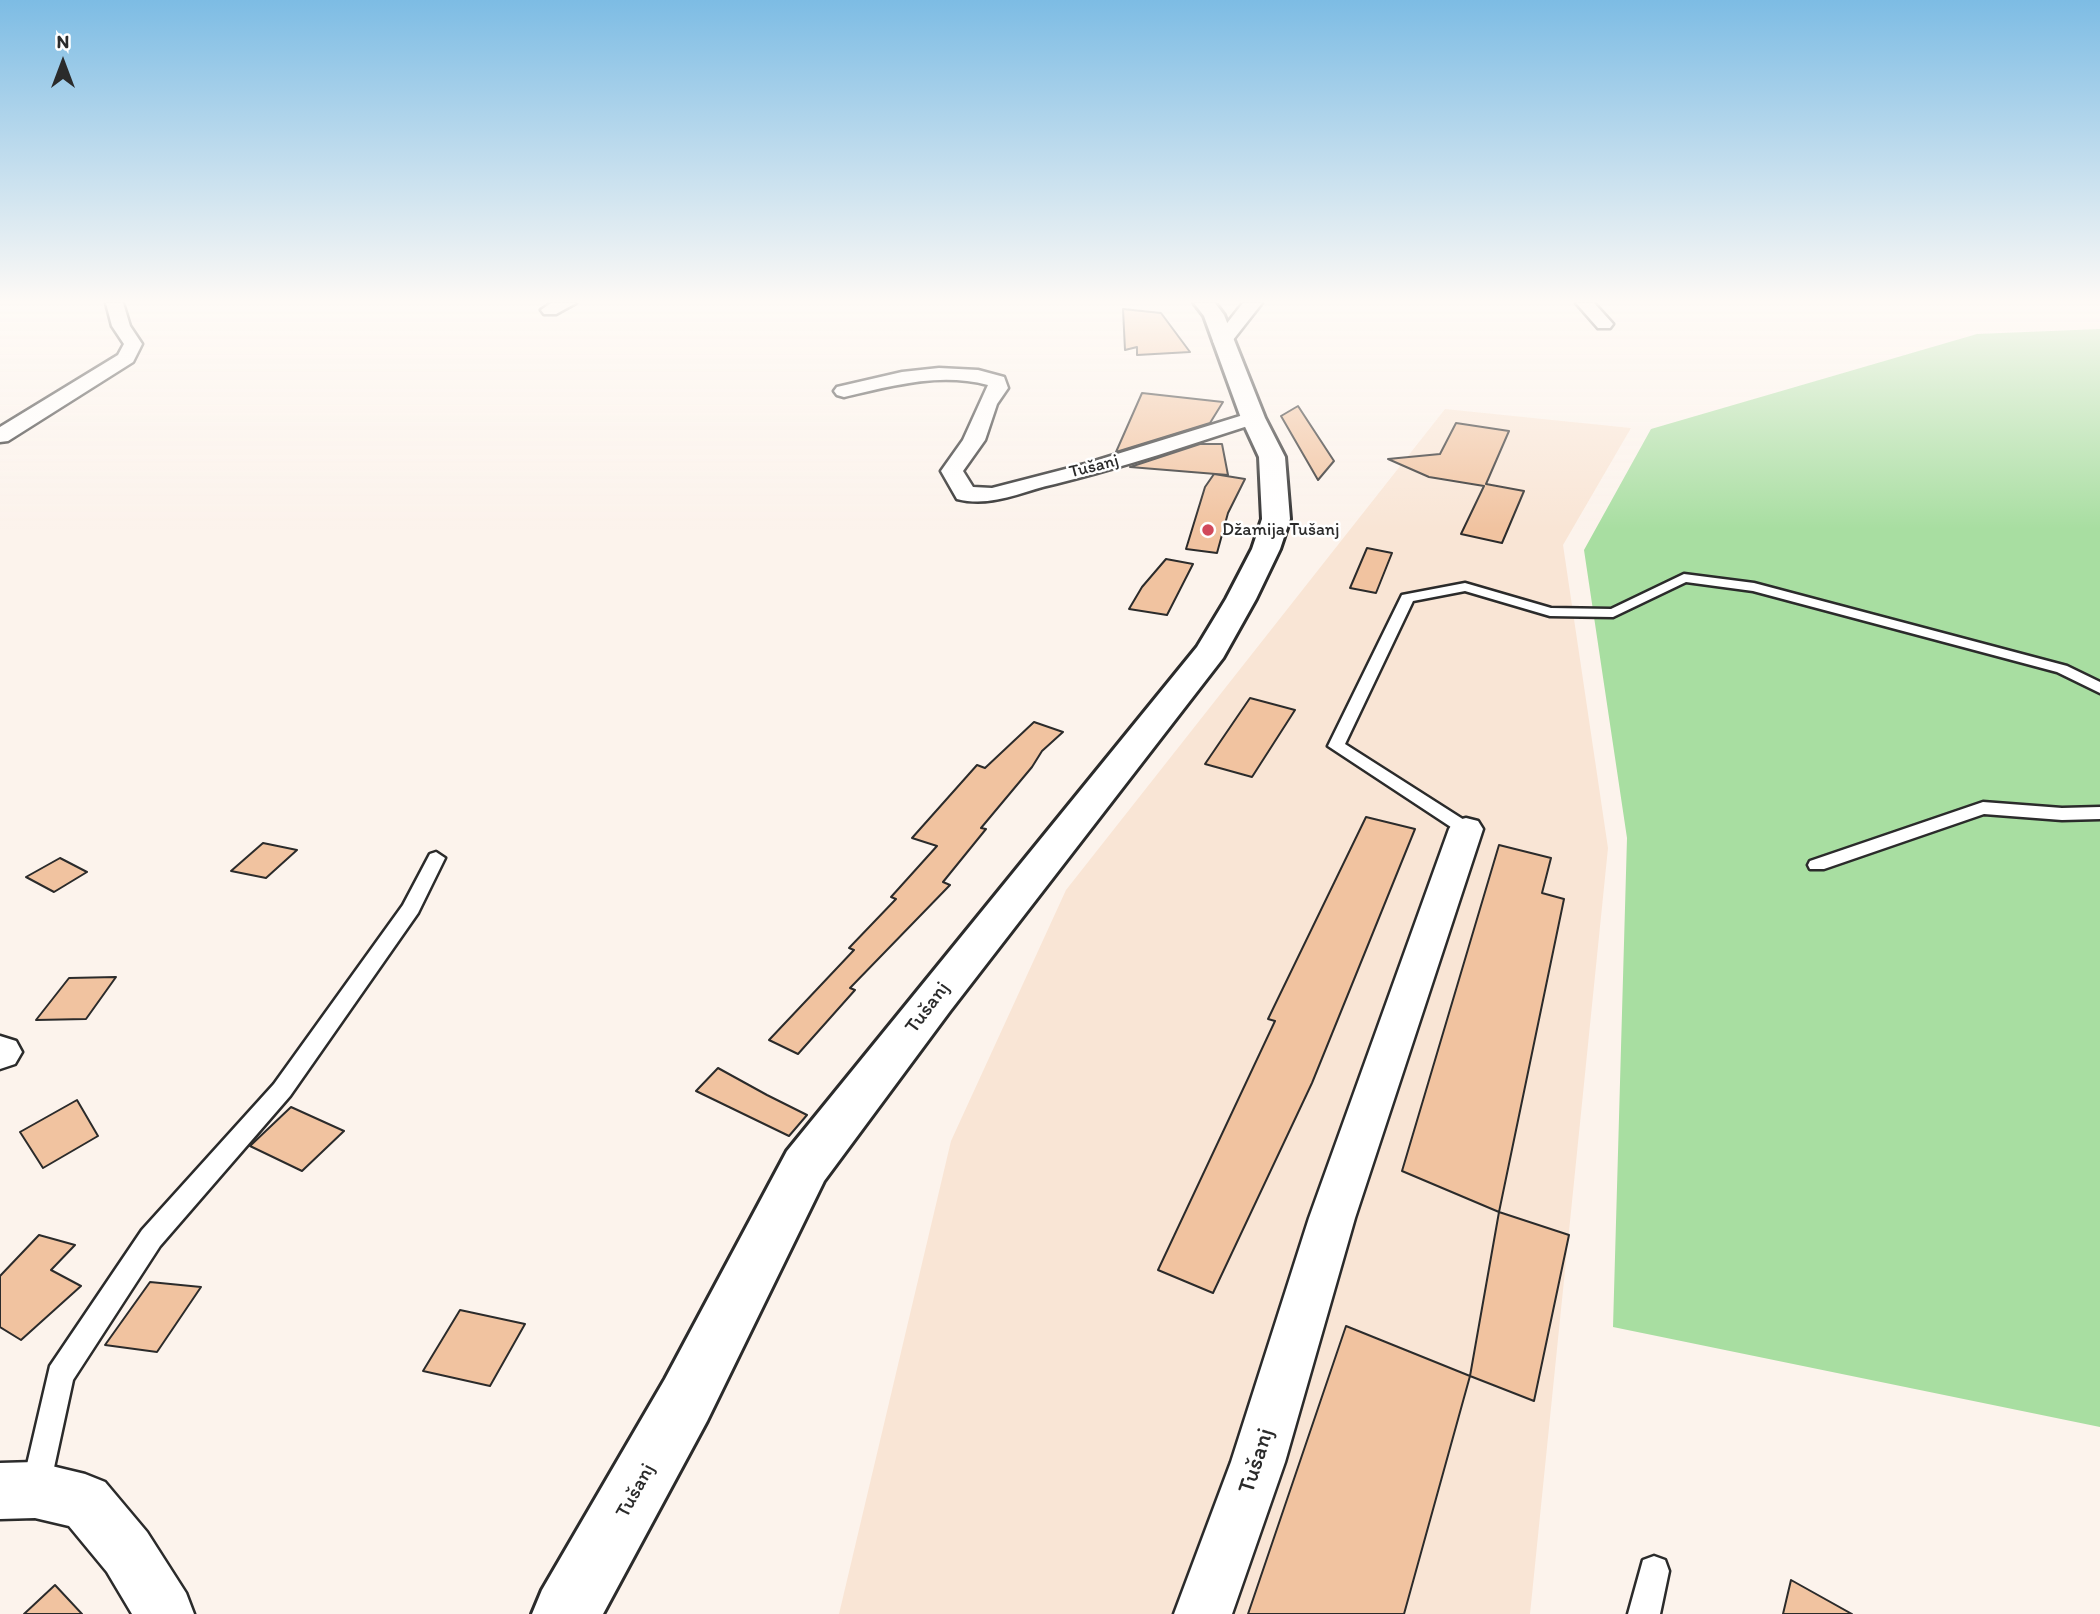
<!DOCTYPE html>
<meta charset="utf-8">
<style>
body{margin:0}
#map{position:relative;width:2100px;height:1614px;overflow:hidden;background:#fcf3ec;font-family:Itim,sans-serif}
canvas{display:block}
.north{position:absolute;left:28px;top:28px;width:70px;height:70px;-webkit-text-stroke:5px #fff;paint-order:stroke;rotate:0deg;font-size:19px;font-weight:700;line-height:28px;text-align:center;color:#2b2b2b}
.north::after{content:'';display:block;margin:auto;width:24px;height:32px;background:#2b2b2b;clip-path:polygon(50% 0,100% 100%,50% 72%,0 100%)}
</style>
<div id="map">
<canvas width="2100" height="1614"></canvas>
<div class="north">N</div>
</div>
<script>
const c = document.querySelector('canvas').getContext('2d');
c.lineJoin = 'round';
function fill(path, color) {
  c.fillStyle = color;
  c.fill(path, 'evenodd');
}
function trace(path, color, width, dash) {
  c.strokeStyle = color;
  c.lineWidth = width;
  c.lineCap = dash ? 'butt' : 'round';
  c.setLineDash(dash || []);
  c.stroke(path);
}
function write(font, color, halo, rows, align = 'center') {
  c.font = font + ' Itim,sans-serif';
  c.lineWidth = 5;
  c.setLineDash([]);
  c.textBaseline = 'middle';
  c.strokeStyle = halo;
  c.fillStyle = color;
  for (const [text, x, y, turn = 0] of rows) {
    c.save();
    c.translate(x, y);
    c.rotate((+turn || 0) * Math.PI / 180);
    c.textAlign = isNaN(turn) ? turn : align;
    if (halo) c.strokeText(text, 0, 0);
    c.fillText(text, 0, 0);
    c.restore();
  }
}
const built = new Path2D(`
 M1445,409L1631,428L1563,545L1608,848L1530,1614H839L951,1141L1066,890Z`);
const green = new Path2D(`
 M2100,329V1427L1613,1327L1627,838L1584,550L1651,429L1977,334Z`);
const building = new Path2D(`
 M1123,309L1161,313L1190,352L1137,355V347L1125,350Z
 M1142,393L1223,402L1210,423L1116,452Z
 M1298,406L1334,461L1318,480L1281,416Z
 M1456,423L1509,431L1486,484L1524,491L1502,543L1461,534L1484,486L1429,477L1388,459L1440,454Z
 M1200,444H1222L1228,475L1130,467Z
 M1214,474L1245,479L1228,513L1217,553L1186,549L1205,487Z
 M1367,548L1392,553L1376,593L1350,588Z
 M1166,559L1193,564L1167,615L1129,609L1142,587Z
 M1250,698L1295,710L1252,777L1205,764Z
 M1034,722L1063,732L1042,751L1032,767L981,828L986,829L943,882L950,885L850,988L855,990L798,1054L769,1040L854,950L849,948L896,899L891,897L937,846L912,838L977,765L985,768Z
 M1366,817L1415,829L1312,1083L1213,1293L1158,1270L1275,1021L1268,1019Z
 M263,843L297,850L266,878L231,871Z
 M1499,845L1551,858L1542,893L1564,899L1499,1212L1402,1171Z
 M60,858L87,872L54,892L26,877Z
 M116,977L86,1019L36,1020L69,978Z
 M718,1068L767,1095L807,1115L789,1136L696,1091Z
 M77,1100L98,1136L43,1168L20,1132Z
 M291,1107L344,1131L302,1171L250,1146Z
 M1499,1212L1569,1235L1534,1401L1470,1376Z
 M39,1235L75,1245L51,1270L81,1286L21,1340L0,1327V1276Z
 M150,1282L201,1287L157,1352L105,1345Z
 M460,1310L525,1324L490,1386L423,1371Z
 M1346,1326L1470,1376L1404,1614H1248Z
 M1791,1580L1852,1614H1783Z
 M55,1585L82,1614H24Z`);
const service = new Path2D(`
 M1684,574L1754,583L2067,666L2100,682V693L2057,672L1753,591L1686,582L1613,617L1550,616L1465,591L1413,601L1345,744L1472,825L1475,829L1472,833H1460L1328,746L1402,595L1465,583L1551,608L1611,609Z
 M1983,802L2062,808L2100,807V819L2062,820L1984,814L1824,869H1810L1808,865L1810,861Z
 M436,852L445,858L418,913L290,1096L160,1246L73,1380L50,1486L46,1496L36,1500L26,1496L22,1486L50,1366L142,1230L274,1084L403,905L430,854Z
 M1654,1556L1665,1560L1669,1571L1660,1614H1628L1643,1560Z`);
const minor = new Path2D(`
 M106,303H123L130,326L142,344L133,362L8,441L0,442V427L118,355L124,344L112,326Z
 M551,303H576L556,314H544L541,310Z
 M1243,303H1262L1229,345H1215L1213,341Z
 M1576,303H1594L1613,324L1610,328H1598Z
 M939,368L978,370L1004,377L1008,388L997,404L985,440L963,471L973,487L992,488L1085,464L1253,412L1260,414L1263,418L1260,422C1192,444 1125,467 1055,484C1022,491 992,508 957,499L941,471L963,440L988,385C939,372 891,386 844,397L837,395L834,391L837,387L902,372Z
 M1466,818L1478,821L1483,829L1355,1218L1285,1462L1232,1614H1174L1231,1462L1309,1218L1449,829L1454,821Z
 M0,1036L16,1041L22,1052L15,1064L0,1069Z
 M35,1462L85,1474L105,1482L147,1532L186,1593L194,1614H132L107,1572L69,1526L35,1518L0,1519V1463Z`);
const tertiary = new Path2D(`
 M1194,303H1215L1224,315L1265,418L1285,457L1290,519L1280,549L1256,599L1223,658L950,1011L824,1181L707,1421L603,1614H532L542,1590L665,1379L787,1151L1197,647L1226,599L1252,549L1262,519L1259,457L1241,418L1204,316Z`);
const markers = [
 [1208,530,7,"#d1495b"]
];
const farStreetnames = [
 ["Tušanj",1094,467,-14]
];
const farPoinames = [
 ["Džamija Tušanj",1222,530]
];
const streetNames = [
 ["Tušanj",928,1008,-53],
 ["Tušanj",636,1491,-61]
];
const nearStreetnames = [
 ["Tušanj",1257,1461,-72]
];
fill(built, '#f9e5d5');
fill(green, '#a8dea1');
fill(building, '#f1c3a0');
trace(building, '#2b2b2b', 2);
trace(service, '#2b2b2b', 5);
trace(minor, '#2b2b2b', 5);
trace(tertiary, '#2b2b2b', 6);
fill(service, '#fff');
fill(minor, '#fff');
fill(tertiary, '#fff');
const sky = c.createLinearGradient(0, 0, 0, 529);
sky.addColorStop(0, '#7dbce4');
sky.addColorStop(0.57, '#fefaf6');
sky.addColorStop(1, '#fefaf600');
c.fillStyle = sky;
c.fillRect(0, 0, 2100, 529);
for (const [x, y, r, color] of markers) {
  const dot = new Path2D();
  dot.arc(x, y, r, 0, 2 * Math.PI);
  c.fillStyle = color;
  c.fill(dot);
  trace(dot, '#fff', 2.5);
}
write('18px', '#2b2b2b', '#fff', farStreetnames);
write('18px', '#2b2b2b', '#fff', farPoinames, 'left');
write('21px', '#2b2b2b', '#fff', streetNames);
write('24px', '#2b2b2b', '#fff', nearStreetnames);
</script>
